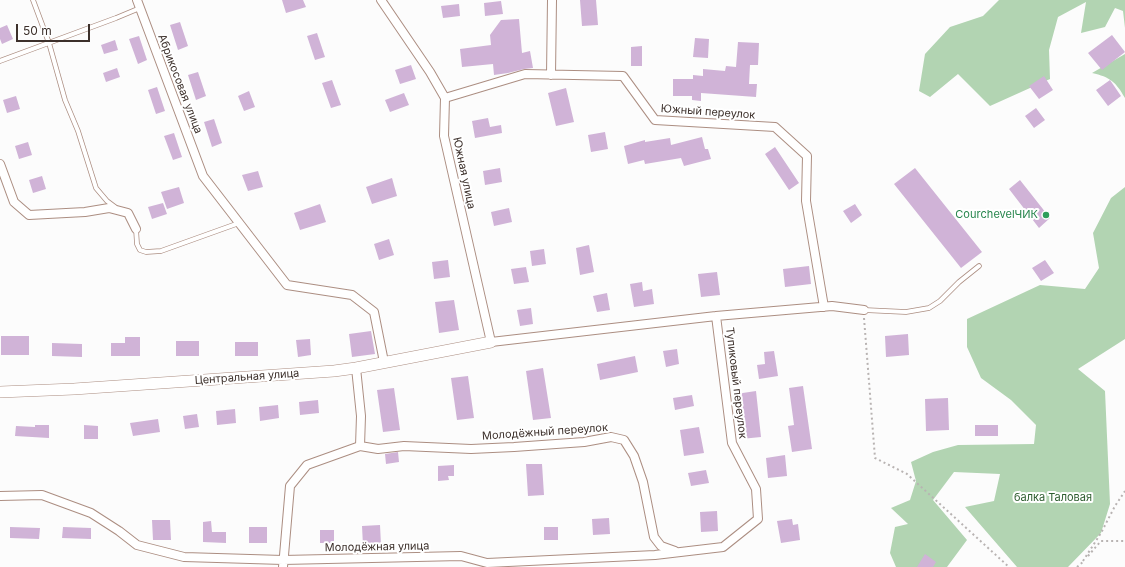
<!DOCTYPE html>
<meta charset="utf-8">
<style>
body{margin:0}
#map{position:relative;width:1125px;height:567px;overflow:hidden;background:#fcfcfc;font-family:Inter,sans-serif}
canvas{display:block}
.scale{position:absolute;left:16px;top:24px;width:74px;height:18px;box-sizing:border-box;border:2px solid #3c302b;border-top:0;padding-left:5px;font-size:12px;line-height:14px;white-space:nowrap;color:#3c302b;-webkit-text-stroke:3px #fff;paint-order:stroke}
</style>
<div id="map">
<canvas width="1125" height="567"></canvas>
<div class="scale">50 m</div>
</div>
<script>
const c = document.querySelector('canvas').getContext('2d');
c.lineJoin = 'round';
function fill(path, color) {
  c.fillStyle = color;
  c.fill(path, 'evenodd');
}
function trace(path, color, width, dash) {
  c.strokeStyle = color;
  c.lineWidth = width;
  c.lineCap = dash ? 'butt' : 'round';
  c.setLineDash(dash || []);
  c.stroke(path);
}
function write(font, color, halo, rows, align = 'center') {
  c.font = font + ' Inter,sans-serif';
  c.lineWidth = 4;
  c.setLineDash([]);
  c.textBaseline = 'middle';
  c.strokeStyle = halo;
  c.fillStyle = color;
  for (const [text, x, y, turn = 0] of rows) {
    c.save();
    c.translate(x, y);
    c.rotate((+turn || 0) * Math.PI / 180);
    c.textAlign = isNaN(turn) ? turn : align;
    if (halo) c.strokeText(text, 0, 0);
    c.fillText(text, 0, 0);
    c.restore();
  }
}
const forest = new Path2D(`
 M999,0H1125V28L1123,11L1115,8L1105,27L1081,33L1086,2L1058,17L1049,50L1050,79L990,106L958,74L930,97L919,91L925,54L950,27L983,16Z
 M1125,54V98C1116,82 1110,77 1092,73Z
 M1125,187V339L1078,369L1105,391L1110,504L1101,533L1068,567H1017L965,507L994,501L1000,474L954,472L933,500L967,540L947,567H896L890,553L895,527L908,524L891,508L910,500L916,481L911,462L933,452L958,445L1034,444L1036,425L1011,400L981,378L967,347V319L1040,285L1085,289L1099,268L1093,233L1111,198Z`);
const building = new Path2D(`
 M282,0H303L306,7L286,13Z
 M580,0H596L598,25L582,26Z
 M501,1L503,14L485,16L484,3Z
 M459,4L460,16L443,18L441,6Z
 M519,19L522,53L530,51L533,68L524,69L508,73L494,75L493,64L462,67L460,49L491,45L490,35L501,20Z
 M180,22L188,46L178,50L170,25Z
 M7,25L13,39L2,44L0,39V28Z
 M317,33L325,57L315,60L307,36Z
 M1112,35L1125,52L1102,70L1088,53Z
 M139,36L147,60L138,64L129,39Z
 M695,38L709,39L708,58L693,57Z
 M115,40L118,50L104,54L101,45Z
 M738,42L759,43L758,65H750L749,84H757L756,97L701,93V101L692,100V96H673V79H693V75L703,76V69L725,71L726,66L736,67Z
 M642,46V66H631V47Z
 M411,65L416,79L400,84L395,70Z
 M117,68L120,77L106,82L103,73Z
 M198,72L206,96L196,100L188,75Z
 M1044,76L1053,90L1039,99L1029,86Z
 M332,80L341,105L331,108L322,83Z
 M1110,80L1121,96L1108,106L1096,90Z
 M157,87L165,111L156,114L148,90Z
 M566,88L574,122L556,126L548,93Z
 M249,91L255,107L244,111L238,96Z
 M404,93L409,105L390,112L385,100Z
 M16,96L20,109L7,113L3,100Z
 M1036,108L1045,120L1034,128L1025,116Z
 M488,118L490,127L501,125L502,133L475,138L472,121Z
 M214,119L222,143L212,147L204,122Z
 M605,132L608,149L591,152L588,135Z
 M174,133L182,157L173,160L164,136Z
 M702,137L705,149H708L711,159L684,166L681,158L645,164L644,160L628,164L624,146L645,140V142L670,138L671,145Z
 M28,142L32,155L19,159L15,146Z
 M775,147L799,183L789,190L765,154Z
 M500,168L502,182L485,185L483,171Z
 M915,168L982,252L961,268L894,184Z
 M258,171L263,187L248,191L242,175Z
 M42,176L46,189L33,193L29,180Z
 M392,178L397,196L372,204L366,187Z
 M1020,180L1050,218L1039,228L1009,189Z
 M179,187L184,203L167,209L161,192Z
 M163,203L167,214L152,219L148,207Z
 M320,204L326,222L300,230L294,213Z
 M855,204L862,215L851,223L843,211Z
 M509,208L512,222L494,226L491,212Z
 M389,239L394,255L379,260L374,244Z
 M589,245L594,272L580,275L576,248Z
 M544,249L546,264L532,266L530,251Z
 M448,260L450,277L434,279L432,262Z
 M1045,260L1054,273L1041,281L1032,268Z
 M809,266L811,284L785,287L783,269Z
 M526,267L529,282L514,284L511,269Z
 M717,272L720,295L701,297L698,274Z
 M642,282L643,291L652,289L654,304L634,307L630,284Z
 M607,293L610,310L597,312L593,296Z
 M454,300L459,330L439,333L435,302Z
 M531,308L533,324L520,326L517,310Z
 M371,331L375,354L352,357L349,334Z
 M908,334L909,355L886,357L885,336Z
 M1,336H29V355H1Z
 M125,337H140V356H111V343H125Z
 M310,339L311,355L298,357L296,340Z
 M176,341H199V356H176Z
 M235,342H258V356H235Z
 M52,343L82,344V357L52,356Z
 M677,349L679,364L666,367L663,351Z
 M774,351L778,376L759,379L757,365L765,364L764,352Z
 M635,356L638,372L600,380L597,364Z
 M543,368L551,418L533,420L526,371Z
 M468,376L474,418L457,420L451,378Z
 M803,386L812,449L792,452L788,426L794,425L789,388Z
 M394,388L400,430L383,432L377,390Z
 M756,391L761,437L741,439L736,394Z
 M692,395L694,406L675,410L673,398Z
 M948,398L949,430L926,431L925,399Z
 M318,400L319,413L300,415L299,402Z
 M278,405L279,418L260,421L259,407Z
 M235,409L236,423L217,425L216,411Z
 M197,414L199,427L185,429L183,416Z
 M158,419L160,432L133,436L130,423Z
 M35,425H49V438L15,436L16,426L35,427Z
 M84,425L98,426V439H84Z
 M975,425H998V436H975Z
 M699,427L704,453L684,456L680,430Z
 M398,452L399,462L386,464L385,454Z
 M785,455L787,476L768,478L766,458Z
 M526,464H542L544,495L528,496Z
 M454,465V476H448L449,480L438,481V466Z
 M706,470L709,483L691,486L688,473Z
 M717,511L718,531L701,532L700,512Z
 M609,518L610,534L593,535L592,519Z
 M792,519L793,525L798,524L800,540L781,543L777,521Z
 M152,520H170L171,540H153Z
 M211,521L212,532H226V543L203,542V522Z
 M380,525L381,545L363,546L362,526Z
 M10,527L40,528L39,539L10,538Z
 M63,527L91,528V539L62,538Z
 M249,527H267V543H249Z
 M544,527H558V540H544Z
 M320,530H334V543H320Z
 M925,554L936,562L933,567H917Z`);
const path = new Path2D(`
 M864,318L875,458L907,474L1009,567
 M1088,556L1101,541H1125
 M1083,561L1101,533L1115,506L1125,491
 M1077,567L1084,561`);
const lane = new Path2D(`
 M33,0L49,43L65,100L78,131L96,188L107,201L115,207
 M0,61L116,18L140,8
 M136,229L137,244L140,250L146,252L161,251L239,223
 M864,310L906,312L929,308L940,301L959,282L979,266`);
const street = new Path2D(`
 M137,0L203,176L287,285L352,295L374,312L384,362
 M381,0L430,72L445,98L444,136L491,342L716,316L832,306L864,310
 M551,75L552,0
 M445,98L525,74L623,76L655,120L775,127L807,156L806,201L824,307
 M0,164L14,202L29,215L85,212L109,208L128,213L136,229
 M360,446L378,449L404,446L471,449L514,447L584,442L611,437L624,440L634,456L643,482L654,537L661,546L675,551
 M0,496L42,495L91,513L119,531L137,545L184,557L283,560L461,556L487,563L655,555L723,547L758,519L756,489L732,443L716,316
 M283,567L290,486L307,465L360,446L361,416L356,368`);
const secondary = new Path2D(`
 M0,392L74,389L334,371L356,368L491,342`);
const markers = [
 [1046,215,4,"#2e9e5b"]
];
const streetNames = [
 ["Абрикосовая улица",180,84,69],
 ["Южный переулок",708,112,4],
 ["Южная улица",464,173,78],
 ["Центральная улица",247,377,-4],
 ["Тупиковый переулок",736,383,83],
 ["Молодёжный переулок",545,432,-4],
 ["Молодёжная улица",377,547,-1]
];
const leisureNames = [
 ["CourсhevelЧИК",1038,215]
];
const parkNames = [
 ["балка Таловая",1053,498]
];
fill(forest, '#b2d4b2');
fill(building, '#d0b3d7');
trace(lane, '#ac8e82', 5.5);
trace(street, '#ac8e82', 10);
trace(secondary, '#ac8e82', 12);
trace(path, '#b8b3b2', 2, [2, 3]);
trace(lane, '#fff', 4);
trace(street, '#fff', 8);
trace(secondary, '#fff', 11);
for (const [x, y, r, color] of markers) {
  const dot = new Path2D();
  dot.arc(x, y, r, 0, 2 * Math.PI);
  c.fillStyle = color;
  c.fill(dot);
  trace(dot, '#fff', 1.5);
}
write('11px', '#3c302b', '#fff', streetNames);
write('11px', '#27864d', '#fff', leisureNames, 'right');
write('11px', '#2e5d30', '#fff', parkNames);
</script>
